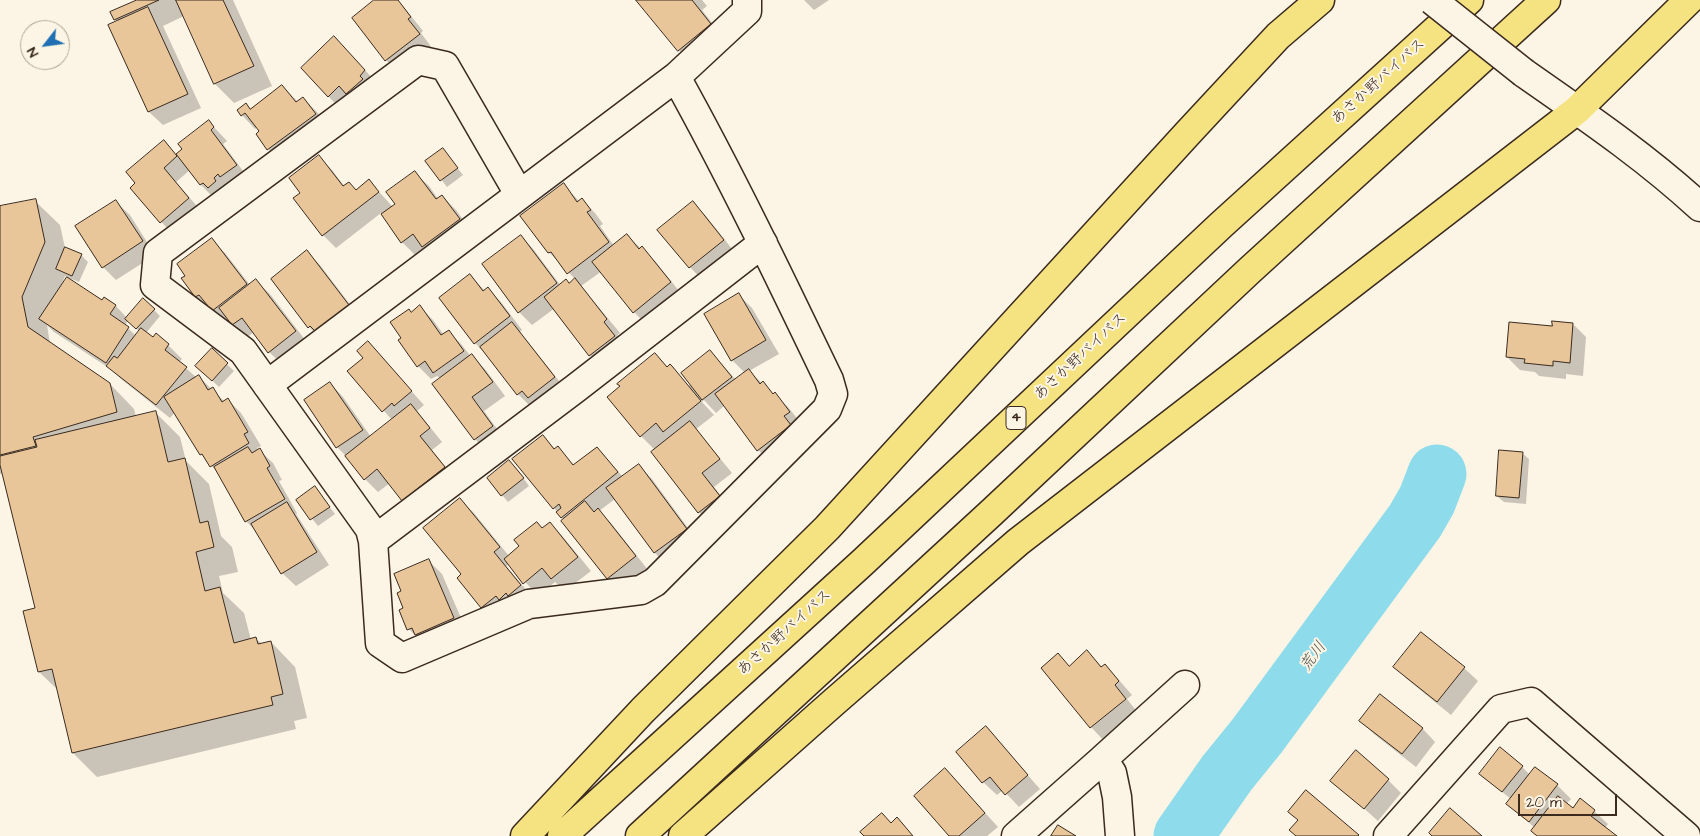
<!DOCTYPE html>
<meta charset="utf-8">
<style>
body{margin:0}
#map{position:relative;width:1700px;height:836px;overflow:hidden;background:#fcf5e5;font-family:"Architects Daughter",sans-serif}
canvas{display:block}
.north{position:absolute;left:20px;top:20px;width:50px;height:50px;box-sizing:border-box;background:#fcf5e5;border:1px solid #afa495;border-radius:50%;rotate:240deg;font-size:14px;font-weight:700;line-height:20px;text-align:center;color:#3b2a1e}
.north::after{content:'';display:block;margin:auto;width:18px;height:22px;background:#1f6fb2;clip-path:polygon(50% 0,100% 100%,50% 72%,0 100%)}
.scale{position:absolute;left:1518px;top:794px;width:99px;height:22px;box-sizing:border-box;border:2px solid #3b2a1e;border-top:0;padding-left:6px;font-size:15px;line-height:18px;white-space:nowrap;color:#3b2a1e;-webkit-text-stroke:4px #fcf5e5;paint-order:stroke}
</style>
<div id="map">
<canvas width="1700" height="836"></canvas>
<div class="north">N</div>
<div class="scale">20 m</div>
</div>
<script>
const c = document.querySelector('canvas').getContext('2d');
c.lineJoin = 'round';
function fill(path, color) {
  c.fillStyle = color;
  c.fill(path, 'evenodd');
}
function trace(path, color, width, dash) {
  c.strokeStyle = color;
  c.lineWidth = width;
  c.lineCap = dash ? 'butt' : 'round';
  c.setLineDash(dash || []);
  c.stroke(path);
}
function write(font, color, halo, rows, align = 'center') {
  c.font = font + ' "Architects Daughter","Klee One",sans-serif';
  c.lineWidth = 4;
  c.setLineDash([]);
  c.textBaseline = 'middle';
  c.strokeStyle = halo;
  c.fillStyle = color;
  for (const [text, x, y, turn = 0] of rows) {
    c.save();
    c.translate(x, y);
    c.rotate((+turn || 0) * Math.PI / 180);
    c.textAlign = isNaN(turn) ? turn : align;
    if (halo) c.strokeText(text, 0, 0);
    c.fillText(text, 0, 0);
    c.restore();
  }
}
const shadow = new Path2D(`
 M140,0H233L272,86L234,103L215,84L184,16L163,26L201,108L163,125L149,112L110,25L118,22L115,19Z
 M376,0H398L423,31L421,33L432,48L400,74L386,60L353,18Z
 M637,0H702L707,6L702,10L724,38L692,64L679,50Z
 M804,0H829L814,10Z
 M347,51L378,84L342,110L328,96Z
 M282,86L298,102L303,98L317,112L329,128L282,162L268,149L257,134L260,132L257,127L255,129L242,115L246,104L251,109Z
 M209,122L227,141L223,144L249,179L214,198L201,185L190,170L176,182L202,212L174,236L131,188L137,183L164,142L176,155L184,149Z
 M443,150L463,175L447,187L427,161Z
 M319,157L332,170L345,187L357,191L369,181L393,207L397,204L415,173L429,186L438,199L442,196L456,210L473,233L436,259L425,248L415,255L402,242L381,213L336,248L323,235L302,193Z
 M564,185L579,201L582,200L595,213L603,224L600,226L614,246L627,236L655,261L683,296L647,325L634,312L602,271L581,286L620,333L617,335L628,350L604,368L590,355L555,308L532,325L519,312L521,236L534,250L560,285L569,284L575,279L549,252Z
 M35,201L60,225L65,248L81,255L88,262L79,282L69,278L68,279L102,302L104,299L116,306L127,318L154,310L160,316L146,333L153,339L168,345L182,359L179,362L197,378L199,377L225,402L228,400L241,413L261,446L257,448L273,463L282,480L279,481L297,513L296,514L329,565L296,586L282,573L259,534L246,521L219,474L201,454L175,412L170,418L121,379L112,370L54,332L47,325L50,344L110,384L134,409L136,417L155,412L180,437L186,461L209,484L221,536L232,547L238,572L219,576L223,593L244,613L251,640L256,639L262,644L271,642L295,667L307,718L294,721L296,729L97,777L73,753L58,690L39,672L25,612L37,609L3,473L0,474V207ZM65,276L68,277L62,286H61ZM128,321L140,332L136,336L125,325Z
 M116,202L130,215L155,255L116,280L103,267Z
 M693,203L706,216L736,254L703,281L690,267Z
 M212,240L225,253L250,285L256,281L270,294L309,345L283,365L269,352L254,332L246,338L230,320L226,323L212,309L210,310L196,297L183,279Z
 M307,252L320,265L361,319L322,340L309,327Z
 M470,275L485,291L488,289L501,302L522,330L520,332L567,391L531,407L518,394L489,357L475,343Z
 M739,295L752,308L779,354L749,371L788,407L803,426L772,463L758,450L725,405L716,413L704,400L702,402L714,415L696,429L732,473L714,487L732,510L712,526L699,512L655,450L641,436L655,354L668,368L670,366L689,386L710,351L736,380L745,373L732,360Z
 M420,307L433,320L444,335L448,331L462,345L471,357L472,356L485,369L505,396L484,411L505,440L488,452L475,439L441,379L437,376L431,379L418,366L403,338L412,313Z
 M1573,324L1586,337L1583,376L1566,374V379L1539,376L1535,372L1520,370L1507,357L1553,328Z
 M368,343L424,405L417,411L442,442L432,450L457,481L416,513L390,483L378,492L365,479L350,460L337,447L305,400L330,383L343,397L371,437L392,420L349,371L364,358Z
 M212,350L234,371L219,387L197,366Z
 M543,437L556,450L558,448L575,466L597,448L623,477L638,465L652,479L699,543L668,566L655,553L615,499L599,511L611,523L648,570L621,591L608,578L564,520L554,508Z
 M1522,453L1529,459L1526,504L1504,502L1497,496Z
 M516,468L529,486L508,502L502,495Z
 M315,488L335,514L318,526L297,500Z
 M460,500L474,513L509,556L550,523L563,537L591,571L565,591L555,582L538,596L509,564L506,566L534,599L495,621L482,607L463,575Z
 M429,561L442,574L467,632L422,643L409,629L405,609Z
 M1421,633L1464,668L1478,681L1451,715L1408,680L1395,667Z
 M1087,652L1102,667L1105,665L1118,679L1132,695L1127,699L1138,713L1104,741L1091,727L1070,667Z
 M1361,721L1422,728L1435,742L1416,767L1374,734Z
 M986,728L1040,789L1019,807L1003,790L997,795L983,782Z
 M1522,767L1530,775L1536,768L1557,785L1571,799L1566,804L1573,810L1594,811L1608,824L1605,828L1615,836H1538L1535,828L1508,804L1511,799L1487,780Z
 M1332,780H1388L1401,793L1378,821Z
 M958,783L998,827L987,836H950Z`);
const river = new Path2D(`
 M1183,836L1227,773L1257,736L1415,521L1427,500L1437,474`);
const building = new Path2D(`
 M137,0H159L114,20L110,12Z
 M176,0H223L254,66L214,84Z
 M374,0H398L411,17L408,19L420,34L385,61L352,18Z
 M636,0H692L711,24L678,51Z
 M148,7L188,94L148,112L108,25Z
 M334,36L365,70L360,76L363,79L346,94L339,86L328,97L301,68Z
 M282,85L296,102L303,97L316,114L267,150L256,134L259,131L245,113L241,116L237,110L246,103L250,109Z
 M209,120L214,127L211,130L237,165L220,177L218,174L214,178L216,181L208,188L203,183L200,185L176,154L182,149L178,144Z
 M164,140L177,156L164,168L189,198L160,223L130,188L135,183L126,172Z
 M443,148L458,168L440,181L425,161Z
 M319,155L343,186L349,182L356,190L369,179L379,192L322,236L293,198L300,193L289,178Z
 M415,171L436,199L442,195L460,219L422,247L413,234L401,243L381,214L395,204L386,192Z
 M564,183L577,202L582,198L591,210L587,212L609,242L567,274L551,252L548,253L520,216Z
 M36,199L45,242L22,297L28,327L110,383L117,412L33,437L36,446L0,455V206Z
 M116,200L143,241L102,268L75,226Z
 M693,201L724,240L689,268L657,230Z
 M627,234L639,249L642,246L671,282L633,313L592,262Z
 M521,235L557,283L518,313L482,264Z
 M212,238L247,284L212,311L199,295L195,297L181,278L185,276L177,264Z
 M65,247L82,254L72,276L56,269Z
 M307,250L349,305L315,331L310,326L308,328L271,279Z
 M470,274L483,291L488,287L510,316L474,344L439,298Z
 M67,277L102,300L104,297L116,305L110,314L129,327L106,363L39,319Z
 M575,278L607,319L604,322L615,336L589,356L544,297L566,279L569,283Z
 M256,279L296,331L268,353L242,318L232,325L219,308Z
 M739,293L766,340L731,361L704,314Z
 M143,298L155,309L136,329L125,319Z
 M420,305L441,335L449,330L464,351L433,373L425,361L417,367L398,340L401,338L390,322L409,309L411,312Z
 M1552,321L1573,323L1570,363L1553,361V366L1524,363L1525,359L1506,357L1509,322L1552,326Z
 M512,322L555,377L528,398L522,391L517,395L480,347Z
 M141,328L153,337L156,333L169,344L165,350L187,367L156,405L106,366L114,356L117,358Z
 M368,341L412,391L394,406L392,403L382,412L347,371L363,358L357,351Z
 M212,348L228,363L212,381L195,366Z
 M710,350L732,377L702,400L681,373Z
 M655,353L667,367L670,364L672,366L701,401L663,432L656,423L640,437L607,397L620,386L617,384Z
 M472,354L493,382L472,397L493,426L474,440L432,384Z
 M749,369L760,384L763,381L773,394L775,392L790,412L784,416L791,425L757,451L715,394Z
 M199,375L208,390L213,387L222,402L228,398L248,432L244,434L249,443L210,467L202,454L200,455L164,397Z
 M330,382L363,430L336,448L304,400Z
 M411,404L430,428L420,436L445,467L402,501L377,469L364,480L345,456Z
 M156,411L168,462L185,458L200,523L208,521L214,547L196,552L205,591L220,587L234,643L256,637L258,644L271,641L283,694L271,697L273,705L72,753L52,669L38,672L23,611L35,608L0,465V456L37,447L35,440Z
 M690,421L720,459L702,473L720,496L698,513L651,452Z
 M543,435L554,449L558,446L573,465L597,447L618,472L561,518L556,512L561,508L559,504L553,509L512,459Z
 M248,447L252,453L260,448L270,466L267,468L285,499L245,522L214,467Z
 M1499,450L1523,452L1519,498L1496,496Z
 M509,460L524,478L501,496L487,478Z
 M639,464L687,529L654,553L606,488Z
 M315,486L330,507L310,520L296,500Z
 M460,498L500,547L494,552L521,585L508,596L506,593L499,600L496,596L481,608L457,578L461,574L423,528Z
 M585,501L594,512L598,508L636,556L607,579L561,521Z
 M287,502L317,552L281,574L251,524Z
 M537,522L542,528L550,522L578,557L551,579L542,568L523,584L504,559L519,546L514,540Z
 M429,559L454,618L415,635L412,628L407,630L399,610L403,608L397,593L401,591L394,574Z
 M1421,632L1465,667L1437,702L1393,667Z
 M1087,650L1101,667L1105,664L1119,681L1115,685L1126,699L1090,728L1041,668L1058,653L1069,666Z
 M1380,694L1423,728L1402,754L1359,721Z
 M986,726L1028,775L1005,795L990,777L982,783L956,752Z
 M1500,747L1523,766L1502,792L1479,774Z
 M1356,750L1389,779L1364,809L1330,781Z
 M1535,767L1558,784L1529,822L1506,804Z
 M945,768L985,813L959,836H949L914,796Z
 M1306,790L1359,835L1358,836H1296L1289,830L1298,820L1288,812Z
 M1558,796L1573,808L1580,798L1595,810L1591,816L1617,836H1537L1531,831Z
 M1450,808L1482,836H1432L1429,833Z
 M882,813L891,823L897,817L913,836H864L860,832Z
 M1058,825L1076,836H1051Z`);
const minor = new Path2D(`
 M1524,73C1584,115 1646,157 1700,207
 M519,194L445,66L418,60L158,253L155,285L243,351L370,529L373,541L380,643L402,658L529,604L641,590L655,582L827,409L833,394L829,380C780,278 731,176 676,77
 M267,385L676,77L747,11V0
 M373,541L576,388L763,243
 M1103,759L1185,685
 M1016,836L1103,759L1112,773L1117,797L1120,836
 M1388,836L1501,709L1531,702L1686,836`);
const highway = new Path2D(`
 M525,836L643,710L827,528L1187,134L1278,36L1320,0
 M562,836L863,562L1221,225L1469,0
 M640,836L991,513L1250,270L1546,0
 M683,836L834,702L1018,542L1577,110L1689,0`);
const minorBridge = new Path2D(`
 M1432,0L1524,73`);
const shields = [
 [1016,418,20]
];
const shieldNames = [
 ["4",1016,418]
];
const streetNames = [
 ["あさか野バイパス",1379,82,-42],
 ["あさか野バイパス",1081,357,-43],
 ["あさか野バイパス",785,633,-42]
];
const waterNames = [
 ["荒川",1314,657,-54]
];
fill(shadow, '#0003');
trace(river, '#8ddbeb', 59);
fill(building, '#e8c699');
trace(building, '#3b2a1e', 1);
trace(minor, '#3b2a1e', 31);
trace(highway, '#3b2a1e', 31);
trace(minor, '#fcf5e5', 28);
trace(highway, '#f5e382', 28);
trace(minorBridge, '#3b2a1e', 31, []);
trace(minorBridge, '#fcf5e5', 28);
for (const [x, y, w] of shields) {
  const box = new Path2D();
  box.roundRect(x - w / 2, y - 11.5, w, 23, 4);
  c.fillStyle = '#fcf5e5';
  c.fill(box);
  trace(box, '#3b2a1e', 1);
}
write('bold 14px', '#3b2a1e', null, shieldNames);
write('15px', '#3b2a1e', '#fcf5e5', streetNames);
write('italic 16px', '#505651', '#fcf5e5', waterNames);
</script>
